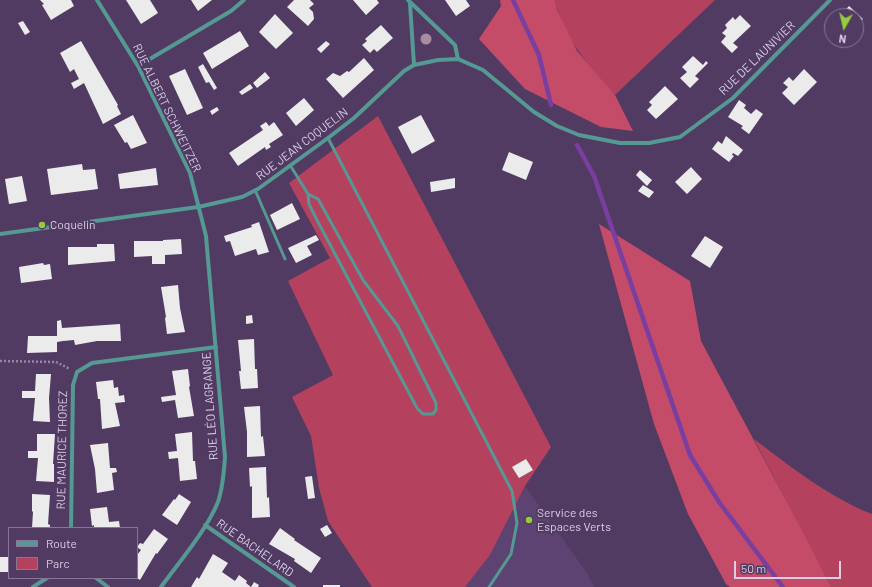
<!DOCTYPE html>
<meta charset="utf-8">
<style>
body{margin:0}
#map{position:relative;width:872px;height:587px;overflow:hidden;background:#513b63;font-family:Barlow,sans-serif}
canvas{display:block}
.legend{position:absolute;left:8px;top:527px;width:130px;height:52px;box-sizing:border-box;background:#513b63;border:1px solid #887597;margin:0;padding:5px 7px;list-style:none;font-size:12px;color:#dacde6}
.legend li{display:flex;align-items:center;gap:8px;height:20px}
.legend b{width:20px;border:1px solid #887597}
.north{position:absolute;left:824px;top:8px;width:40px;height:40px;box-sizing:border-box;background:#513b63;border:1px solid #887597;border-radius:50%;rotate:188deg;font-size:11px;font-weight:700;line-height:16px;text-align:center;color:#dacde6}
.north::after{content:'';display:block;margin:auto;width:14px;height:18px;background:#95cc3b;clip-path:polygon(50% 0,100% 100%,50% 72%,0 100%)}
.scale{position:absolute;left:734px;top:561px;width:107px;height:18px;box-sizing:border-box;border:2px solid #dacde6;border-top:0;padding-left:5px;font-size:12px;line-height:14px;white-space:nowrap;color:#dacde6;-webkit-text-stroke:3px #513b63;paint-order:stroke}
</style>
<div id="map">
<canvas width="872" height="587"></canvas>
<ul class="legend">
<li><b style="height:5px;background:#549993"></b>Route</li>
<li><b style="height:11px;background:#b4415e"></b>Parc</li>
</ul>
<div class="north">N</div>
<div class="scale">50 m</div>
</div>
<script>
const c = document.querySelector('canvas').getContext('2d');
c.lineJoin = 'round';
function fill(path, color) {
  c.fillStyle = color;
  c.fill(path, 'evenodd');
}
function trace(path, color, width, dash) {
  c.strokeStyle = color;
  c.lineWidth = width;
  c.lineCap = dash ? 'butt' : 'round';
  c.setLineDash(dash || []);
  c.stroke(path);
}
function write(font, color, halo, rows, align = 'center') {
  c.font = font + ' Barlow,sans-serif';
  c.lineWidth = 4;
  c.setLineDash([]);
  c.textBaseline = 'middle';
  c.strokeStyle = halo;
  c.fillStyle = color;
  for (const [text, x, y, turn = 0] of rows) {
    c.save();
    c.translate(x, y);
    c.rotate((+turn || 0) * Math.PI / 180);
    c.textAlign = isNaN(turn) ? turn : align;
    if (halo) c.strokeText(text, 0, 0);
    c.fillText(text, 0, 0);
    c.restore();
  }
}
const built = new Path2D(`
 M525,486L587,573L594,587H465L490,555Z`);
const green = new Path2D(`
 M555,0H715L615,95C591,67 562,38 555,0Z
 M378,116L551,447L525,486L490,555L465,587H372L328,521L319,488L311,436L292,397L333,375L288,281L330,258L289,183Z
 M754,439C788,465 832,499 872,514V587H831Z`);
const forest = new Path2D(`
 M500,0H555L557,10L577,51L615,95L633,131L601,127L525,89L479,39L501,6Z
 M599,224L690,281L701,341L805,536L831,587H730L726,584L688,514L654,424Z`);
const stream = new Path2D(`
 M513,0L539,55L551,105
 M577,145L594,176L690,455L719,502L783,587`);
const building = new Path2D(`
 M40,0H71L74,6L51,20L42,5L44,4Z
 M126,0H150L158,13L141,24Z
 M191,0H212L198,11Z
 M294,0H310L314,4L309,8L313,12L314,19L308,26L287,7Z
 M353,0H377L379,3L366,15Z
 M445,0H466L470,6L456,16Z
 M849,6L863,19L856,26V16H840Z
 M275,14L293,33L276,49L259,32Z
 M740,15L751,26L733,43L738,47L732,53L721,42L726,36L722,33L727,28L725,25L733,17L735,20Z
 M23,21L30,32L25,35L18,23Z
 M381,25L393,38L377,52L374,49L370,53L362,45L367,41L365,39Z
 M240,31L249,46L212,69L203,53Z
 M81,41L118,105L117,106L121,114L103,124L84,83L74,89L71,83L79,79L74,69L70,72L60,53Z
 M326,41L330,44L321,53L317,49Z
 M693,56L703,65L706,61L708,63L695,76L699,79L690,88L680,78L687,72L682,67Z
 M364,58L374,70L343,98L326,79L333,73L340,76L347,71L349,72Z
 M203,64L217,88L214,90L209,82L206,83L198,67Z
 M185,69L203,108L187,115L169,76Z
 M804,69L817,82L794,105L782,93L788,87L783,83L789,77L793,81Z
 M265,72L270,78L257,88L253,83Z
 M250,84L253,88L242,95L239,92Z
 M665,86L678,99L656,119L647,110L652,105L649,102Z
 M304,98L314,110L296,126L286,113Z
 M739,100L746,105L744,108L751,114L756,109L763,114L749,134L741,128L743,126L728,117Z
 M217,107L219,110L212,115L210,111Z
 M133,115L147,143L131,149L127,142L125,143L114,125Z
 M421,115L435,141L412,154L398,127Z
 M266,122L269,126L274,122L283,135L269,144L271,147L266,150L265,147L238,166L229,153L263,130L260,126Z
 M726,136L743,150L738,156L733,153L732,155L734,156L729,162L712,149L718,141L722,144Z
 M509,152L533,162L526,180L502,170Z
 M82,164L83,170L95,169L98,189L51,195L47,169Z
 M691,167L702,179L687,194L675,182Z
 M156,168L158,185L120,189L118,174Z
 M640,170L652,180L647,186L636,175Z
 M22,176L27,201L9,204L5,179Z
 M455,178V188L431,192L430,182Z
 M643,185L654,192L649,198L638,191Z
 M292,203L300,219L277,230L270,215Z
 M259,222L269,252L258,255L256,249L235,256L230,241L226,242L224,236L252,227L251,225Z
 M316,235L319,240L307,246L312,255L296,263L288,248Z
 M705,236L723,247L710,268L691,256Z
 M181,239L182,254L165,255V264H152V256L134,257V241H163V240Z
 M97,244H114L115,261L68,265V247H97Z
 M43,263L44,265L50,264L52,279L21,283L19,267Z
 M178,285L180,308L185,332L167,334L165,318L166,317L161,287Z
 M252,315L253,323L246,324V316Z
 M61,320L62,328L120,324L121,341H97L75,345L74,340L63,341L57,342V352L27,353L28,336H57V321Z
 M254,339L255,369H257L258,388L241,389L239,371H241L238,340Z
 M188,369L190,386L189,387L194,416L178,418L175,400L162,402L161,397L176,395L172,371Z
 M36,374H51L49,398L50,422L33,421L35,398H22V391H35Z
 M113,380L114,388L118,387L119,396L124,395L125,402L115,403L120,426L102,429L100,399H98L96,382Z
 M260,406L261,437L263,436L265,456L247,457V432L244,407Z
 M192,432L193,461H195L197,479L180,481L178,458L169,459L168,452L177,451L175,434Z
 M37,434H55L53,464H54V482L36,481L38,458H28V451H37Z
 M108,443L110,468H116L117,472L112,473L114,490L97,493L95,469L90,445Z
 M526,459L533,470L519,478L512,467Z
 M266,467L267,498L269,497L270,517L252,518V486L250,487L249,468Z
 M312,476L315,498L308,499L305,477Z
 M32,494L50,495L48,524L50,525V528H32L33,512L32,511Z
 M179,494L191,502L177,525L162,515L174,499L175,500Z
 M107,507L109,522L119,521L120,528H94V525L92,526L90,509Z
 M327,525L332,533L325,537L320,529Z
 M280,528L295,539L294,540L321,558L311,573L294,561L295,559L269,544Z
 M154,529L168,539L157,554L156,553L140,580L137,578V555L141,550L137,547L140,543L143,544Z
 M213,554L228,563L222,572L235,581L239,575L247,581L246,583L251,587L254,582L259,585L258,587H191L197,577L199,579Z
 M0,557H9V572H0Z
 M323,585H340V587H323Z`);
const path = new Path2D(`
 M0,361L56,362L70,369`);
const lane = new Path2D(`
 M328,138L512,491L517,523L511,554L489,587
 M290,165L308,194L309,204L318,222L417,408L423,414H433L436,410V403L398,326L363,280L318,199L308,194
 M255,190L285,259`);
const street = new Path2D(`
 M97,0L138,66L190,173L206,236L225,457C224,472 223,487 218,502C206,531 180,561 161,587
 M408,0L455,45L458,59
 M410,4L414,65
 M138,66L231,11L244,0
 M0,234L198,207L242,197L258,189L328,138L354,118L404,71L414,65L438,60L458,59L483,70L534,112L557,126L579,135L620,143H649L680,137L733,98L830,0
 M205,525L294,587
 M71,528L73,385L77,372L92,363L216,347
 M96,578L108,587
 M33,587L47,578`);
const trees = [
 [426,39]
];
const markers = [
 [42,225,4,"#95cc3b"],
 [529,520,4,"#95cc3b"]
];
const streetNames = [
 ["RUE DE LAUNIVIER",757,58,-44],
 ["RUE ALBERT SCHWEITZER",167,108,64],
 ["RUE JEAN COQUELIN",302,144,-37],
 ["RUE LÉO LAGRANGE",210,406,-94],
 ["RUE MAURICE THOREZ",62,450,-89],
 ["RUE BACHELARD",255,548,35]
];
const poiNames = [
 ["Coquelin",50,225],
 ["Service des",537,513],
 ["Espaces Verts",537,527]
];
fill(built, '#5c4371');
fill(green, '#b4415e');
fill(forest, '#c54c69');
trace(stream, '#783fa1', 4.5);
fill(building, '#ebebeb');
trace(path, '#9785a6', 2.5, [2, 2]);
trace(lane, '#549993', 3);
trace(street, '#549993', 4);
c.fillStyle = '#a88ca1';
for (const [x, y] of trees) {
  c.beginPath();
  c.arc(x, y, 5.5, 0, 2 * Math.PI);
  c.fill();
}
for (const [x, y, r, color] of markers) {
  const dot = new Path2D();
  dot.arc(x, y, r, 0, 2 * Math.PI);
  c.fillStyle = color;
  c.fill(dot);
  trace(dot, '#513b63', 1.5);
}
write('12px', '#dacde6', '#513b63', streetNames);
write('12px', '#dacde6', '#513b63', poiNames, 'left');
</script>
